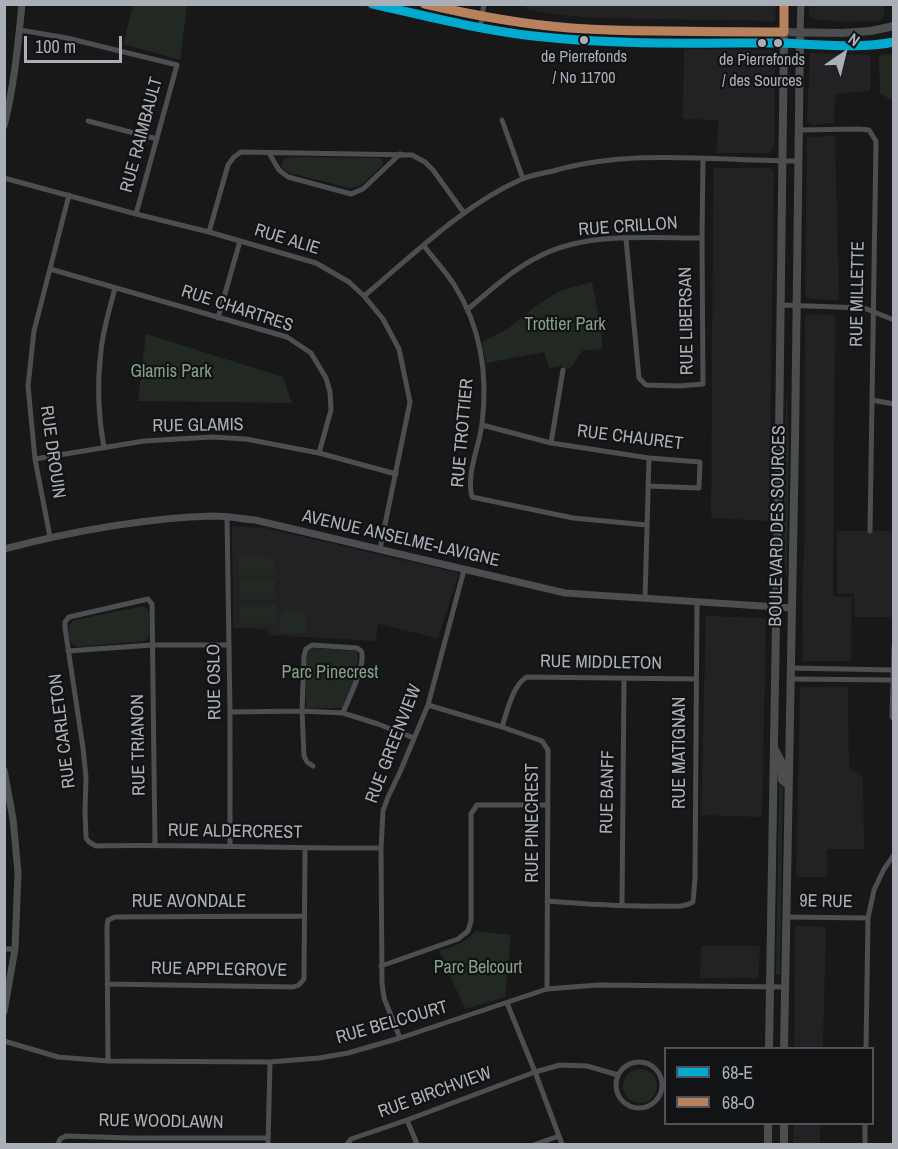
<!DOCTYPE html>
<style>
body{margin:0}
#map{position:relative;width:898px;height:1149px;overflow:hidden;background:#181818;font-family:"Archivo Narrow",sans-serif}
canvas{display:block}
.frame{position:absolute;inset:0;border:6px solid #abb0b8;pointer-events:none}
.legend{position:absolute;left:664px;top:1047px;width:210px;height:78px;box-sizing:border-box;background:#121314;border:2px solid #4f5256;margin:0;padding:8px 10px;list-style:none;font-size:18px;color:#abb0b8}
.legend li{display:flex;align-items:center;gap:12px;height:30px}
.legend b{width:30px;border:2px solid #4f5256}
.north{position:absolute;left:814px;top:24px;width:60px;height:60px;-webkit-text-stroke:4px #121314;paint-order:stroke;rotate:35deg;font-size:16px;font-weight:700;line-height:24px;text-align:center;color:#abb0b8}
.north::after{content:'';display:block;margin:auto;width:21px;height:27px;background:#abb0b8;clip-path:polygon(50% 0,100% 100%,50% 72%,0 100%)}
.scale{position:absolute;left:24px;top:36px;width:98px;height:27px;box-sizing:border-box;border:3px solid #abb0b8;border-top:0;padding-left:8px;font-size:18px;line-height:21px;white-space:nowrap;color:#abb0b8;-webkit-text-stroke:4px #121314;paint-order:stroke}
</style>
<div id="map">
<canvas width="898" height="1149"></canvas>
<div class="frame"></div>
<ul class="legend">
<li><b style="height:8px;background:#00a9ce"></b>68-E</li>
<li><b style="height:8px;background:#b6815c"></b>68-O</li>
</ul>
<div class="north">N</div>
<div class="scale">100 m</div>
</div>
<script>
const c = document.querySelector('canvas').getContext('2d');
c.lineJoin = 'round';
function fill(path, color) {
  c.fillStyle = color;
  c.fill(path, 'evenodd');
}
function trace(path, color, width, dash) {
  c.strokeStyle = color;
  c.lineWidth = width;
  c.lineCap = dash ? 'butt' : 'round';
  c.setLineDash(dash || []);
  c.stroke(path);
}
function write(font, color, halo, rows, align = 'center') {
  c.font = font + ' "Archivo Narrow",sans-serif';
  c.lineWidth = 4.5;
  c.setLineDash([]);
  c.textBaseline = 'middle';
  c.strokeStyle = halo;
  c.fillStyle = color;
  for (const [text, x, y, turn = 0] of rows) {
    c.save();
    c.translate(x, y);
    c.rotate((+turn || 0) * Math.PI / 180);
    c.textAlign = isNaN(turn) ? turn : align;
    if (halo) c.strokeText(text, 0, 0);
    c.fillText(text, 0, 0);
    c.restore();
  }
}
const built = new Path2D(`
 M527,4L776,5L775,21L595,18L551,14L526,9Z
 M809,5H885L884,17L878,21L841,22L813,19L809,14Z
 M684,49L771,50L775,55L774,146L769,153H717L718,120L683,119Z
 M810,53L870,55V91L835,94L834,123L813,125L807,121Z
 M835,136L839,300L808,299L805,295L807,138L811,137Z
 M714,168H769L774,172L769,521L711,518L713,216Z
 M808,314L835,315L833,596L852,597L851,661H803L802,594L805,531V317Z
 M232,526L265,528L459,573L438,638L378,624L376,641L269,635L267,629L233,628Z
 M837,531H893V617H854V594H837Z
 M706,616L766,618L762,817L701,815Z
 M803,687H848L849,767L863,778L864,849H827V877H796L800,690Z
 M795,926L826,927L823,1048H794Z
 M701,946H760L758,978H700Z
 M794,1124H820V1144H793Z`);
const green = new Path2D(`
 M133,5H187L180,60L123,44Z
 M893,54H894L893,101L880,93L879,55Z
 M290,157L379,158L382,160L383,163L382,166L361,185L350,188L290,173L282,168V163L283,160Z
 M592,282L598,314L602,329V349L582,351L570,369L561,366L549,368L544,352L486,363L482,342L509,328L536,306L559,291Z
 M146,334L283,377L292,403L138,401Z
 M786,398H787L789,452L787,575H786L783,550Z
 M239,556L275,557V575H239Z
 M239,580H275V599H240Z
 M240,605H276V623H240Z
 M144,606L149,611V636L145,641L78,647C67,644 65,626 74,620Z
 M288,608L306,614V633H280C280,622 278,615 288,608Z
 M313,648L356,651C363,664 348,693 343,708H306V658L309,651Z
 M779,784L783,788L780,975H776Z
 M475,931L511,935L505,997L465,1009L439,951C453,946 467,943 475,931Z
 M623 1086a17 17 0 1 1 34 0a17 17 0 1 1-34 0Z`);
const minor = new Path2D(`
 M480,28L484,4
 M20,30L67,38L177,65L136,214
 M502,120L523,179
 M88,121L157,139
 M799,130L859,129L869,130L876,141L870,531
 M269,153L279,170L288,177L351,194L363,189L400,154
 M4,178L136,214L209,232L316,263L349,282L364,296L383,319L399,349L410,402L380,549
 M209,232L228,165L234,157L241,152L412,155L425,162L433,170L464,213
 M626,239L639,378L646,385L680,386L703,384L702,238L703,159
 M424,246C434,259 446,272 455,286C481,328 488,376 482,424C479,448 466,473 472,497L573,518L647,525
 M50,269L287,337L311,353L326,378L330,392L331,410L319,453
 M364,296C413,255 463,205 522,179C532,175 543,173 553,171C633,148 717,161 798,161
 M781,305L864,308L894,320
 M468,309C491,290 514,268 542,255C589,232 650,238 702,238
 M218,318L240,241
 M872,400L894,404
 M482,425L551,443L649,458L700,462L699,488L648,486
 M551,443L563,370
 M104,448C98,415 97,383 101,351C103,329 110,308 115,288
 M35,459L144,441L212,437L246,439L319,453L396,474
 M227,517L230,712V846
 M50,537L35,459L28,386L34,331L69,195
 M645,598L649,458
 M894,646L892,717L894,719
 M68,651L152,645H229
 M791,668L892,670
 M791,679L892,680
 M428,705L502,727L542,741L548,750L547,989
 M230,712L302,711L343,713L378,724L414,738
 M502,727C507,712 513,684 527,677L696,679
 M313,766L307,762L304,756L302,711L304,656L306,649L312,645L357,648C361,651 362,650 362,655C364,668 348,700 343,713
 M155,845L152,604L148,599L69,617L65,622V628L83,748L86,777L85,811L86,838L89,842L96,846C191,844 286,849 381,848
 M547,901C585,904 623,907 661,906C672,906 684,908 693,902L695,879L697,603
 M622,906L624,679
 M786,917L868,918
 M4,949H15
 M381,966L458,939L468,931L471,921V814L477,805H548
 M107,984L293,987L299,985L304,979L305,849
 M507,1003L535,1072L562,1144
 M400,1038L384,998L382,983L381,848L383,811L388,797L400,772L428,705L464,570
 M4,1041L58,1057L108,1061L270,1062L319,1058L348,1053L400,1038L547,989L598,985L785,987
 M866,1048L868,918L874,890L884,869L894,855
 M108,1061L107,927L108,920L115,917L304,916
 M616 1085a23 23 0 1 1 46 0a23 23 0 1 1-46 0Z
 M407,1120L417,1144
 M58,1144L60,1139L66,1136L130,1138H268
 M268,1144L270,1062
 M347,1144L351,1139L407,1120L535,1072L560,1065L587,1066L618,1075
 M536,1144L559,1136
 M865,1144V1124`);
const tertiary = new Path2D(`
 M784,32V4
 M800,32L801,4
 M4,126C14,87 18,45 22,4
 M4,549C73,531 143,518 214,516C228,516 242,519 255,520L565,593L792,608
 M4,770L13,819L18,873L15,949L4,1012`);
const secondary = new Path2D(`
 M371,4C425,16 478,29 533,36C613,45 695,43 775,43C811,43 859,51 894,42
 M423,4L472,15L516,22L590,29L842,33L871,31L894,26
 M774,748L781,761L782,780L788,785
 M769,1048L779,439L784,32
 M784,1048L795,441L800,32
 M768,1144V1124
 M784,1144V1124`);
const bus1 = new Path2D(`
 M373,4C426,16 480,30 534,36C613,45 692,43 771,43C812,43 853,50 894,42`);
const bus2 = new Path2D(`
 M425,4C473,15 521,24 569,28C641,33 713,31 784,32V4`);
const markers = [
 [584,40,5,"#abb0b8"],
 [762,43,5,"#abb0b8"],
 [778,43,5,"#abb0b8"]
];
const busNames = [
 ["de Pierrefonds",584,58],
 ["/ No 11700",584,79],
 ["de Pierrefonds",762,61],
 ["/ des Sources",762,82]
];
const streetNames = [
 ["RUE RAIMBAULT",142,135,-75],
 ["RUE CRILLON",628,227,-4],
 ["RUE ALIE",287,240,17],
 ["RUE MILLETTE",858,294,-89],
 ["RUE CHARTRES",237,309,18],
 ["RUE LIBERSAN",687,321,-91],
 ["RUE GLAMIS",198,426,-1],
 ["RUE TROTTIER",463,433,-85],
 ["RUE CHAURET",630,438,7],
 ["RUE DROUIN",52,452,82],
 ["BOULEVARD DES SOURCES",778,526,-89],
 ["AVENUE ANSELME-LAVIGNE",401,539,13],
 ["RUE MIDDLETON",601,663,1],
 ["RUE OSLO",215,682,-91],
 ["RUE CARLETON",63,731,-97],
 ["RUE GREENVIEW",394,744,-69],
 ["RUE TRIANON",139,745,-91],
 ["RUE MATIGNAN",680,753,-90],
 ["RUE BANFF",608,792,-89],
 ["RUE PINECREST",533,823,-90],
 ["RUE ALDERCREST",235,832,1],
 ["RUE AVONDALE",189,902],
 ["9E RUE",826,902,1],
 ["RUE APPLEGROVE",219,970,1],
 ["RUE BELCOURT",392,1023,-16],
 ["RUE BIRCHVIEW",435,1093,-20],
 ["RUE WOODLAWN",161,1122,1]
];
const parkNames = [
 ["Trottier Park",565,325],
 ["Glamis Park",171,372],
 ["Parc Pinecrest",330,673],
 ["Parc Belcourt",478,968]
];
fill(built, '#222224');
fill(green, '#222922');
trace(minor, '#4d4e51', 5);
trace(tertiary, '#4d4e51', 7);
trace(secondary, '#4c4d4f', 8);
trace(bus1, '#00a9ce', 9);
trace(bus2, '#b6815c', 9);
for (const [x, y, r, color] of markers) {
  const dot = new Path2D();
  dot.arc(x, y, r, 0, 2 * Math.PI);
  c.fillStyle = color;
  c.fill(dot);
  trace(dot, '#121314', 2);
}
write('16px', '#abb0b8', '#121314', busNames);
write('18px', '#abb0b8', '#121314', streetNames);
write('18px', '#86a184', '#121314', parkNames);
</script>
